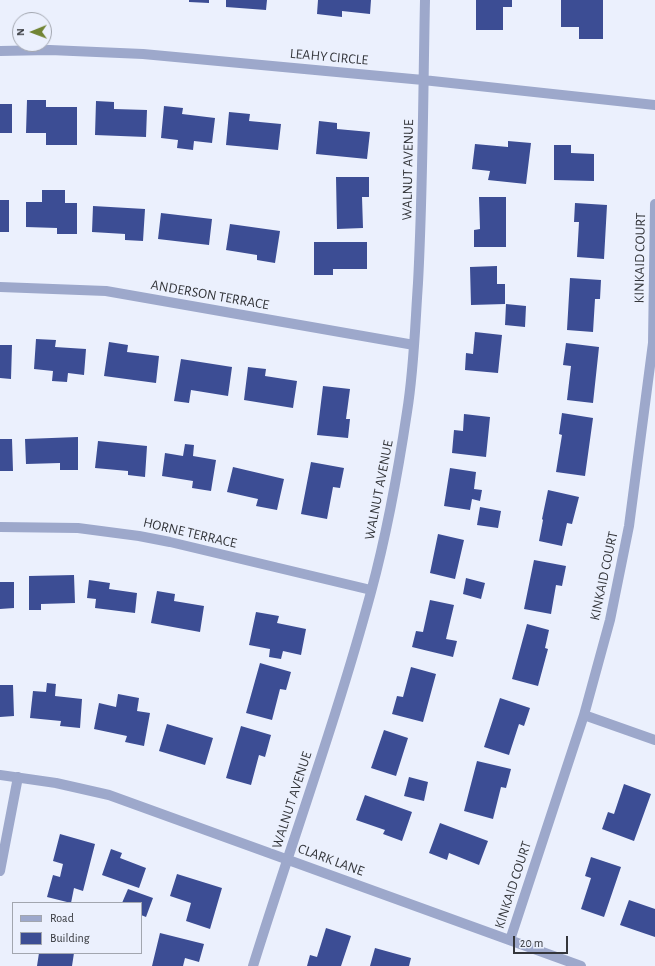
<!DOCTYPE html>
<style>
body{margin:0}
#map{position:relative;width:655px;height:966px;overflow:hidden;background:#ebf0fd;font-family:"Alegreya Sans",sans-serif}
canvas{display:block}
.legend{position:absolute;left:12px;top:902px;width:130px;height:52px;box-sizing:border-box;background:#ebf0fd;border:1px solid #a2a6af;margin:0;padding:5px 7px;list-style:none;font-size:12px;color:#34363b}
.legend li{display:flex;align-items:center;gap:8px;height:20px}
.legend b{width:20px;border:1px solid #a2a6af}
.north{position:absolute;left:12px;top:12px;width:40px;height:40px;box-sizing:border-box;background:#ebf0fd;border:1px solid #a2a6af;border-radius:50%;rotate:269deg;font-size:11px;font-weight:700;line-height:16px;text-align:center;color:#34363b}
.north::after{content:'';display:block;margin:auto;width:14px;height:18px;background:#728535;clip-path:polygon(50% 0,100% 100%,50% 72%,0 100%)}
.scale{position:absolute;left:513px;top:936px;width:55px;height:18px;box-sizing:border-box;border:2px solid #34363b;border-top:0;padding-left:5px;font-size:12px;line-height:14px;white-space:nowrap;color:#34363b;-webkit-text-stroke:3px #ebf0fd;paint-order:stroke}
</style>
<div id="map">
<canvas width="655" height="966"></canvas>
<ul class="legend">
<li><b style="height:5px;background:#9da8cb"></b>Road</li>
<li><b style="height:11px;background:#3c4d94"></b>Building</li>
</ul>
<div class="north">N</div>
<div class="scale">20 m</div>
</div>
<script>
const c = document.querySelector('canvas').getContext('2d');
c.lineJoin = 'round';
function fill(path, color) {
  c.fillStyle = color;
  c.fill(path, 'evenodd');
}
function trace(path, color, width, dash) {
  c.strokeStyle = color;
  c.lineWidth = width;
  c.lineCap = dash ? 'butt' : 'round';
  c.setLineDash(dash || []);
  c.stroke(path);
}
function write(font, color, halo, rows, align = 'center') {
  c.font = font + ' "Alegreya Sans",sans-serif';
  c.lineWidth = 4;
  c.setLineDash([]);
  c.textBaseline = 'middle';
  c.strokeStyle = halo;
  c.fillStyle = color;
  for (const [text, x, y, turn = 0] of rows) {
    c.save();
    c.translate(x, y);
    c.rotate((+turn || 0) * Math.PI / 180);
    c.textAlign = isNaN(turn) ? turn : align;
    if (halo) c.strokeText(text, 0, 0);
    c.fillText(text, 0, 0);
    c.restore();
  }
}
const building = new Path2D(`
 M189,0H209V3L189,2Z
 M226,0H267L266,10L226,7Z
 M318,0H371L370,14L342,11V17L317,14Z
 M476,0H512V7H503V30H476Z
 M561,0H603V39H579V27H561Z
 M27,100H46V107H77V145H46V133H26Z
 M96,101L114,102V109L147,110L146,137L95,135Z
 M0,104H12V133H0Z
 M164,106L183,108L182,114L215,118L212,143L194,141L193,150L177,148L178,140L161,138Z
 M229,112L250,114L249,121L281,124L278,150L226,145Z
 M319,121L337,123V129L370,132L367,159L316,154Z
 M508,141L531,143L526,184L488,180L490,171L472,169L475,144L508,147Z
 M554,145H571V153L594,154V181L554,180Z
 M336,177H369V197H362L363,228L337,229Z
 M42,190H65V203H77V234H57V228L26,227V202H42Z
 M479,197H506V247H474V230L480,229Z
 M0,200H9V232H0Z
 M575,203L607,205L604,259L577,257L579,222H574Z
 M93,206L145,209L143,241L125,240V234L92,232Z
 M161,213L212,219L209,245L158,239Z
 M230,224L280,231L275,263L257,260V255L226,250Z
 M314,242H367V269H333V275H314Z
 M497,266V284H505V304L471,305L470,267Z
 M570,278L601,280L600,299H595L593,332L567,330Z
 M506,304L526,306L525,327L505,325Z
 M475,332L502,335L498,373L465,370L466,353L473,354Z
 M36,339L56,340L55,347L86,349L84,375L68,373L67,382L52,381L53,371L34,369Z
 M109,342L128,345L127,352L159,356L156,383L104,376Z
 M566,343L599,347L593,403L567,400L571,366L563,365Z
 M0,345H12L11,379L0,378Z
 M181,359L232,367L228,396L191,390L189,403L174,401Z
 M248,367L266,369L265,376L297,381L293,408L244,400Z
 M323,386L350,389L346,419H350L348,438L317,435Z
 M562,413L593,418L585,476L556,472L562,435L559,434Z
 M464,414L490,417L486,457L452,453L454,430L463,431Z
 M78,437V470H60V463L26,464L25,439Z
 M0,439H12L13,471H0Z
 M98,441L147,446L145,477L128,475V471L95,468Z
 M185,444L194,445L193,456L216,460L211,491L192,488L193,481L162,476L165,453L183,456Z
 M311,462L344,468L340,488L333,487L327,519L301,514Z
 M233,467L284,479L277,510L256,506L258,499L227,492Z
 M450,468L476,472L474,489L482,490L480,501L472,499L470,510L444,506Z
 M548,490L579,497L572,524L567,523L562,546L539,541L543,520L542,519Z
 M480,507L501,511L498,528L477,525Z
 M438,534L464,540L455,579L430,573Z
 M534,560L566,566L562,586L556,585L551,614L524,609Z
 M74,575L75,603L41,604V610H29V576Z
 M466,578L485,583L481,599L463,594Z
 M89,580L110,583L109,589L137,593L135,613L95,608L96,599L87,598Z
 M0,582H14V608L0,609Z
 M157,591L175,594L174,601L204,606L200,632L151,623Z
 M430,600L454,605L446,639L457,641L453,657L412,647L416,631L423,632Z
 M256,612L279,616L277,623L306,629L301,655L283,651L281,659L269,657L270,649L249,645Z
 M527,624L549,630L545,648L548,649L538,686L512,679Z
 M260,663L291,672L286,690L280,689L272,720L246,713Z
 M411,667L436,674L423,722L392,714L397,696L403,697Z
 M47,683L56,684L55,696L82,699L80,728L60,726L61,721L30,718L33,691L46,692Z
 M0,685H13L14,716L0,717Z
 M118,694L139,698L137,711L150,713L144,746L125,742L127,736L94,729L99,703L116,707Z
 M500,698L530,708L524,726L519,724L509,755L484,747Z
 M167,724L213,738L205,765L159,751Z
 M241,726L271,735L265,757L259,755L251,785L226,778Z
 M384,730L408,738L396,776L371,768Z
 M477,761L511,769L506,788L501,787L493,819L464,811Z
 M409,777L428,782L424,801L404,796Z
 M624,784L651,794L634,841L602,829L608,812L614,814Z
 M365,795L412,812L402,841L383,834L385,830L356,820Z
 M440,823L488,841L479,865L449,853L447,860L429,853Z
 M60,834L95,844L83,891L74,888L71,903L47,897L53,875L60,877L63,864L53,861Z
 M111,849L122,853L120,858L146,868L139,888L102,875Z
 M591,857L621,867L604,917L581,909L591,878L585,876Z
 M177,874L222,888L210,929L186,921L191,903L170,896Z
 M128,889L153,898L146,917L141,915V903H122Z
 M629,900L655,909V937L620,925Z
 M326,928L351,936L341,966H307L310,955L317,957Z
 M160,933L204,944L199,962L185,958L183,966H152Z
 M375,948L411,958L409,966H370Z
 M39,953H74L72,966H37Z`);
const street = new Path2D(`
 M0,51L50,50L143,54L423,80L655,105
 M0,287L106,291L414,345
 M0,527L78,528L139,536L170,542L371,590
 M584,715L655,740
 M0,775L56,783L109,795L581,966
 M0,871L18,777
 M510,940L584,715L610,620L629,526L653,343L655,204
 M253,966C292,841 337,718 371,592C387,533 398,472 407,412C414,369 415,326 418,283C423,189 423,94 425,0`);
const streetNames = [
 ["LEAHY CIRCLE",329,57,5],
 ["WALNUT AVENUE",408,170,-89],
 ["KINKAID COURT",640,258,-89],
 ["ANDERSON TERRACE",210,295,10],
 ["WALNUT AVENUE",379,490,-79],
 ["HORNE TERRACE",190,533,13],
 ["KINKAID COURT",604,576,-78],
 ["WALNUT AVENUE",292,800,-72],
 ["CLARK LANE",331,860,20],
 ["KINKAID COURT",513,885,-72]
];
fill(building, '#3c4d94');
trace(street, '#9da8cb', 10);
write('14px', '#34363b', '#ebf0fd', streetNames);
</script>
